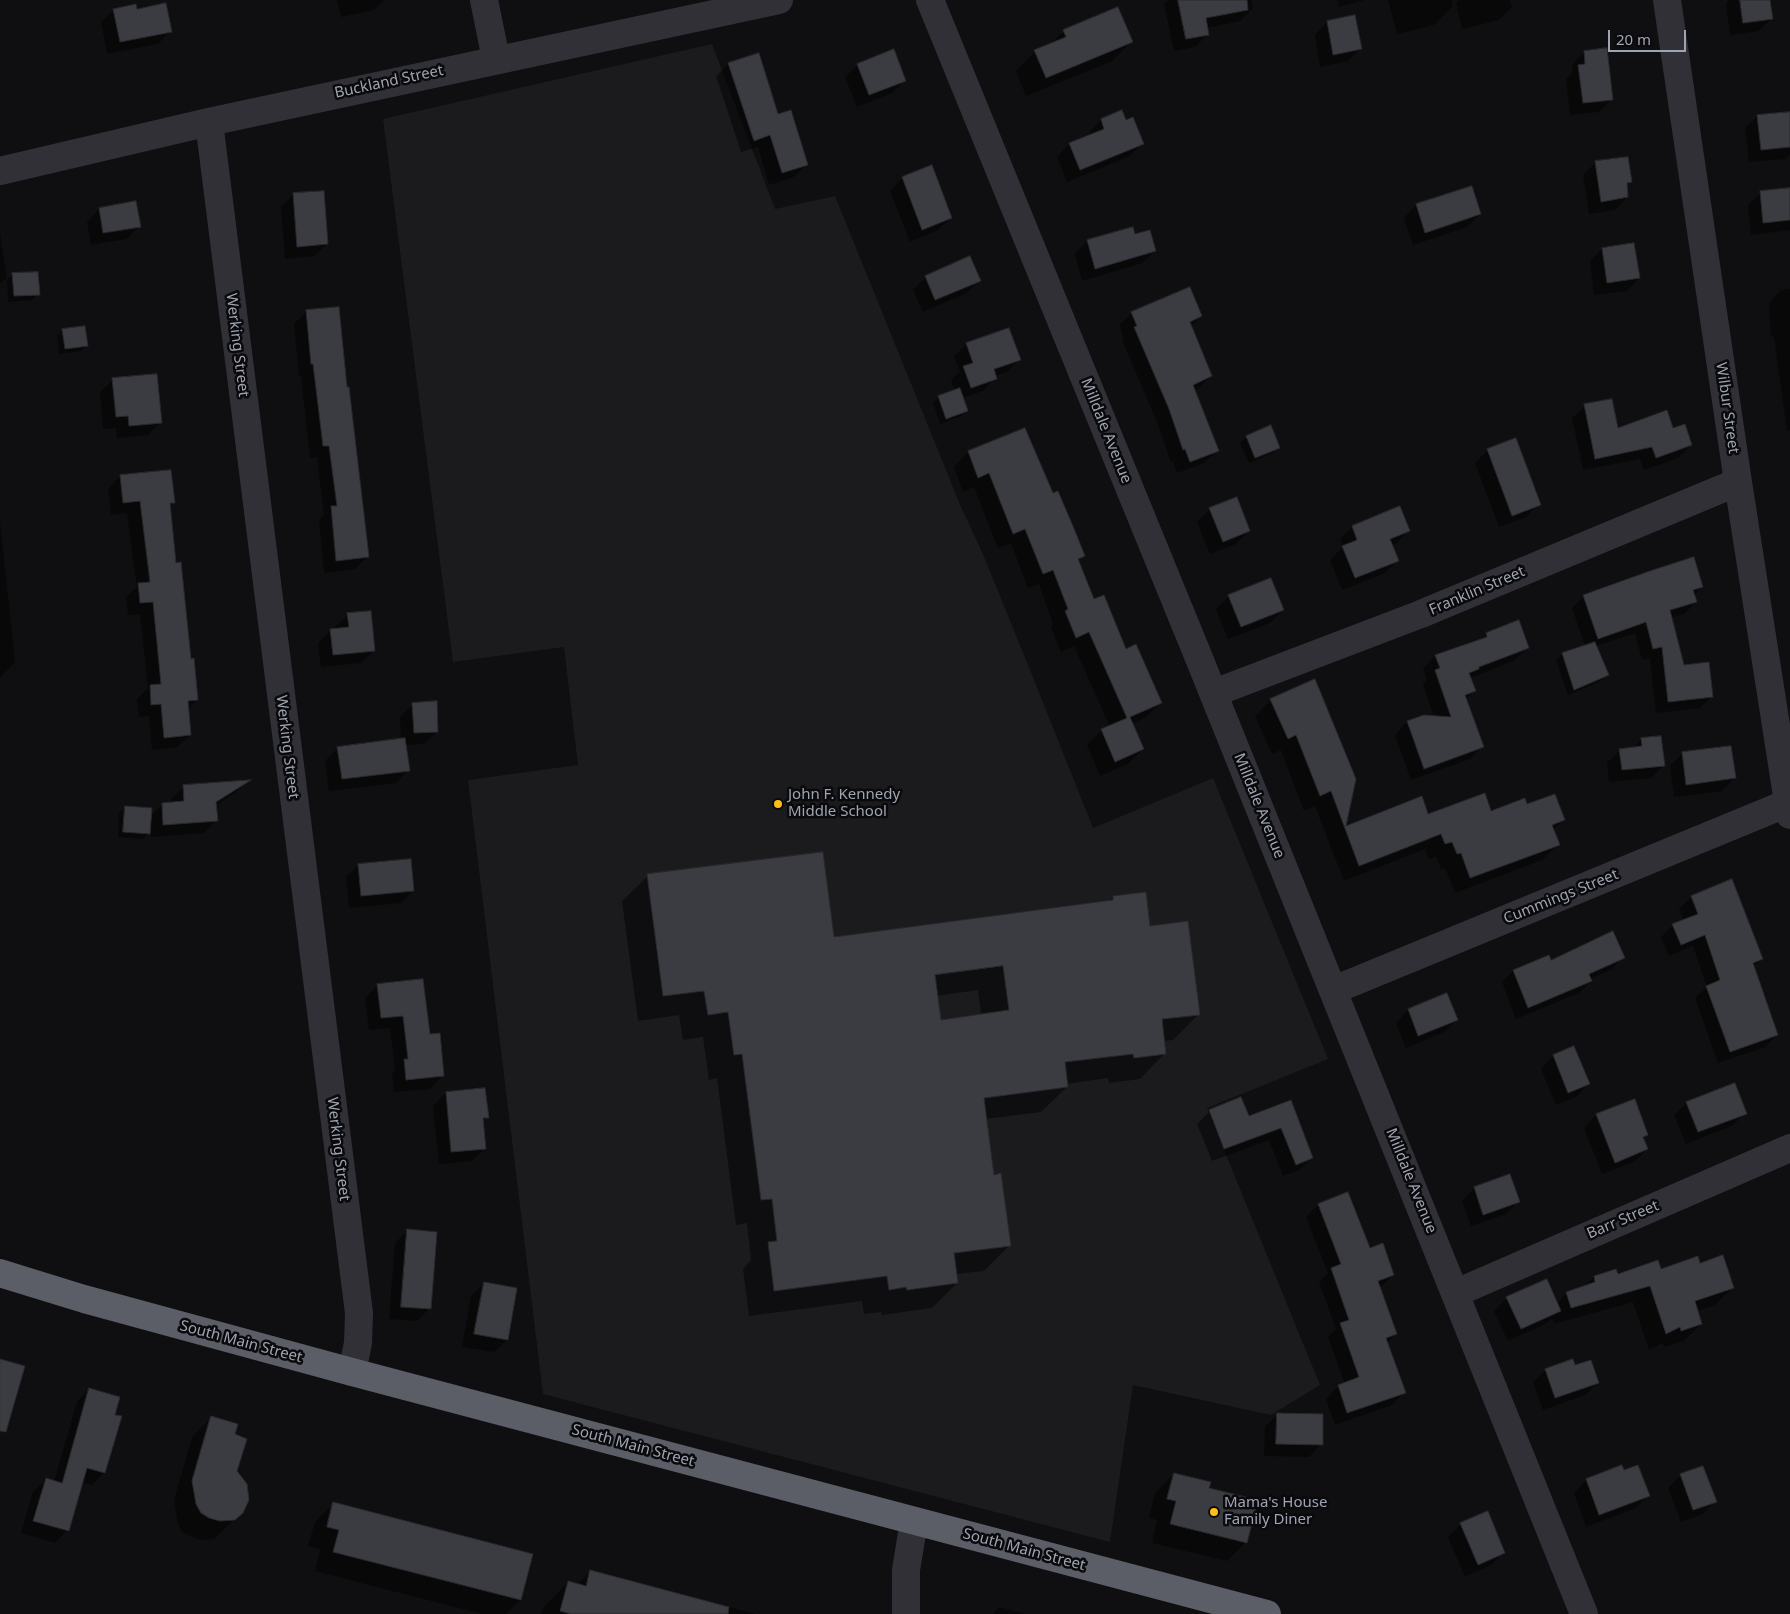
<!DOCTYPE html>
<style>
body{margin:0}
#map{position:relative;width:1790px;height:1614px;overflow:hidden;background:#0f0f11;font-family:"Noto Sans",sans-serif}
canvas{display:block}
.scale{position:absolute;left:1608px;top:30px;width:78px;height:22px;box-sizing:border-box;border:2px solid #9fa4b3;border-top:0;padding-left:6px;font-size:15px;line-height:18px;white-space:nowrap;color:#9fa4b3;-webkit-text-stroke:4px #0a0a0c;paint-order:stroke}
</style>
<div id="map">
<canvas width="1790" height="1614"></canvas>
<div class="scale">20 m</div>
</div>
<script>
const c = document.querySelector('canvas').getContext('2d');
c.lineJoin = 'round';
function fill(path, color) {
  c.fillStyle = color;
  c.fill(path, 'evenodd');
}
function trace(path, color, width, dash) {
  c.strokeStyle = color;
  c.lineWidth = width;
  c.lineCap = dash ? 'butt' : 'round';
  c.setLineDash(dash || []);
  c.stroke(path);
}
function write(font, color, halo, rows, align = 'center') {
  c.font = font + ' "Noto Sans",sans-serif';
  c.lineWidth = 5;
  c.setLineDash([]);
  c.textBaseline = 'middle';
  c.strokeStyle = halo;
  c.fillStyle = color;
  for (const [text, x, y, turn = 0] of rows) {
    c.save();
    c.translate(x, y);
    c.rotate((+turn || 0) * Math.PI / 180);
    c.textAlign = isNaN(turn) ? turn : align;
    if (halo) c.strokeText(text, 0, 0);
    c.fillText(text, 0, 0);
    c.restore();
  }
}
const built = new Path2D(`
 M712,44L775,209L835,196L961,507L983,554L1028,665L1093,828L1213,778L1328,1059L1207,1108L1320,1385L1271,1415L1133,1385L1110,1542L543,1394L468,780L578,765L564,647L453,662L383,119Z`);
const shadow = new Path2D(`
 M337,0H384L374,10L341,17Z
 M1168,0H1251L1253,8L1240,21L1207,28L1208,34L1195,47L1174,51L1164,3Z
 M1337,0H1365L1339,7Z
 M1388,0H1451L1453,6L1434,25L1397,34Z
 M1459,0H1510L1512,7L1499,20L1462,29L1456,3Z
 M1729,0H1769L1771,19L1759,31L1730,35L1726,3Z
 M114,10H136L170,32L158,44L107,54L101,22Z
 M1327,22L1360,49L1348,61L1320,67L1315,35Z
 M1064,31L1131,42L1112,61L1026,96L1016,71L1035,51L1050,45Z
 M1584,52L1612,99L1599,112L1570,115L1566,79L1573,72L1572,65Z
 M728,64L777,116L807,164L794,177L769,185L758,147L741,152L716,76Z
 M858,65L905,80L892,93L857,107L845,77Z
 M1121,112L1125,121L1142,144L1130,156L1067,182L1057,157L1069,144L1090,136L1089,133L1101,120Z
 M1790,113V154L1785,159L1749,162L1745,128L1758,116Z
 M1595,163L1630,181L1626,186L1627,197L1615,210L1589,214L1583,175Z
 M931,167L951,218L938,230L910,242L890,191L902,178Z
 M1471,187L1480,214L1467,227L1413,245L1404,218L1416,205Z
 M1790,189V230L1751,235L1748,205L1761,192Z
 M294,194L327,244L314,256L285,259L281,207Z
 M99,209L139,226L127,239L91,245L87,222Z
 M0,233L7,280L13,274L38,294L32,300L8,302L7,277L0,284Z
 M1134,235L1155,251L1142,263L1082,281L1075,254L1087,241Z
 M1602,249L1639,278L1627,291L1594,295L1590,261Z
 M926,277L979,280L967,293L923,312L913,290Z
 M1790,289V430L1787,431L1774,337H1771L1769,303L1781,290Z
 M307,311L346,388L367,557L355,569L324,573L319,520L324,515L317,457L310,458L301,376H299L294,324Z
 M1132,313L1201,316L1190,327L1211,376L1198,389L1194,390L1217,451L1204,463L1177,473L1173,461L1171,462L1157,422L1122,340L1124,338L1119,325Z
 M63,330L87,345L81,351L59,354L57,336Z
 M967,344L1019,360L1007,372L995,376V378L983,391L962,398L967,410L961,416L940,424L933,403L939,397L955,391L951,380L960,371L954,356Z
 M113,380L161,422L148,435L117,438L116,428L103,429L100,392Z
 M1585,406L1617,430H1673L1691,445L1678,458L1644,470L1640,459L1583,470L1572,418Z
 M1025,430L1052,495L1083,555L1078,561L1093,600L1161,703L1146,717L1132,724L1143,749L1128,764L1100,776L1087,745L1102,730L1110,727L1074,646L1061,652L1051,627L1053,624L1039,584L1028,588L1011,543L998,548L974,487L963,492L954,467L968,452Z
 M1246,437L1279,447L1273,453L1249,463L1240,443Z
 M1488,450L1539,504L1526,517L1499,527L1475,463Z
 M120,476L173,502L169,506L175,564L197,700L188,709L190,735L177,747L152,750L149,716L139,717L137,699L148,688L140,614L128,615L126,597L137,587L127,513L111,515L108,489Z
 M1210,509L1249,531L1236,544L1210,554L1197,522Z
 M0,521L15,662L0,678Z
 M1352,527L1408,531L1396,544L1392,545L1398,560L1385,573L1342,590L1330,560L1343,547L1340,539Z
 M1702,587L1694,595L1696,602L1684,614L1671,618L1683,666L1712,696L1700,708L1656,713L1650,658L1642,660L1635,633L1596,646L1607,675L1601,681L1568,695L1556,660L1562,654L1585,646L1572,608L1584,596Z
 M1229,596L1283,610L1270,623L1228,639L1216,609Z
 M348,615L374,651L361,663L321,667L318,643L331,630H336L335,627Z
 M1486,634L1528,647L1515,660L1470,678L1474,691L1465,700L1482,746L1470,759L1411,780L1395,735L1407,722L1424,716L1434,717L1423,684L1427,680L1423,669L1435,656L1479,641Z
 M1271,700L1355,779L1344,828L1421,798L1427,816L1491,812L1526,806L1564,819L1553,830L1558,845L1542,860L1455,893L1445,868L1441,869L1436,857L1429,859L1425,849L1344,881L1315,806L1304,811L1281,750L1272,754L1255,716Z
 M413,704L437,732L424,744L405,745L408,770L396,783L329,791L325,761L338,748L401,740L400,717Z
 M1642,739L1664,765L1651,778L1609,782L1607,763L1620,750L1632,749Z
 M1683,753L1734,778L1722,791L1674,797L1670,766Z
 M247,782L236,792L215,806L216,820L204,833L151,837V831L143,839L118,837L119,813L125,808L150,817L163,804L171,803V799L184,786Z
 M359,865L413,891L401,903L349,908L346,877Z
 M648,876L833,938L1108,902L1113,897L1149,927L1199,1014L1173,1040L1163,1041L1165,1053L1140,1079L1109,1083L1108,1078L1066,1084L1067,1087L1041,1112L985,1119L992,1176L1010,1245L984,1271L956,1274L957,1283L932,1308L882,1315L881,1312L864,1314L862,1301L749,1316L743,1269L751,1260L747,1223L736,1225L717,1078L709,1080L703,1037L683,1040L679,1015L638,1021L622,901ZM978,990L981,1015L940,1021L936,996Z
 M1731,880L1762,959L1753,967L1777,1035L1765,1047L1718,1063L1695,998L1707,987L1693,946L1669,956L1661,937L1673,925L1684,921L1679,909L1691,897Z
 M1548,957L1550,961L1623,957L1612,969L1590,979L1591,981L1579,993L1516,1019L1502,982L1513,971Z
 M378,985L429,1035L442,1076L430,1089L394,1092L392,1073L395,1070L390,1028L369,1030L365,998Z
 M1447,995L1457,1020L1444,1032L1406,1048L1396,1023L1408,1010Z
 M1574,1048L1588,1084L1576,1097L1556,1105L1541,1069L1553,1056Z
 M446,1093L487,1117L482,1122L485,1148L472,1161L439,1164L433,1106Z
 M1634,1101L1647,1135L1643,1139L1647,1149L1634,1162L1602,1174L1584,1128L1596,1115Z
 M1291,1102L1312,1157L1299,1170L1283,1176L1269,1140L1212,1161L1197,1124L1210,1111L1248,1118Z
 M1687,1103L1745,1113L1732,1126L1686,1144L1674,1115Z
 M1509,1176L1518,1201L1506,1214L1471,1226L1462,1201L1474,1188Z
 M1318,1205L1369,1249L1393,1275L1380,1288L1396,1334L1387,1343L1404,1392L1392,1405L1335,1425L1326,1399L1338,1386L1345,1384L1328,1337L1336,1329L1319,1282L1328,1273L1306,1217Z
 M407,1231L430,1308L417,1321L389,1319L395,1243Z
 M1660,1270L1733,1287L1715,1305L1697,1311L1701,1324L1684,1341L1664,1347L1663,1343L1649,1350L1633,1302L1554,1324L1552,1318L1547,1323L1508,1341L1494,1311L1507,1298L1556,1304L1567,1293L1584,1287L1594,1277L1617,1276Z
 M484,1284L516,1289L507,1340L494,1352L462,1347L471,1296Z
 M1574,1367L1598,1383L1585,1395L1543,1410L1533,1382L1546,1370Z
 M89,1389L114,1416L104,1472L92,1485L82,1482L67,1531L55,1543L21,1533L33,1492L46,1479L54,1482L77,1402Z
 M1277,1415L1321,1444L1309,1457L1264,1456L1265,1427Z
 M211,1418L233,1435L236,1471L242,1512L214,1539L200,1540L182,1532L178,1524L174,1501L192,1437Z
 M1624,1472L1648,1496L1636,1508L1586,1527L1574,1493L1586,1480Z
 M1174,1474L1246,1542L1227,1561L1152,1543L1157,1520L1149,1518L1155,1493Z
 M1681,1475L1715,1501L1703,1514L1681,1522L1668,1488Z
 M334,1503L520,1600L506,1614H482L315,1571L320,1549L308,1546L315,1522Z
 M1461,1524L1504,1552L1491,1565L1465,1577L1448,1537Z
 M590,1572L712,1604L714,1603L756,1614H541L543,1608L568,1582L577,1585Z
 M999,1607L1025,1614H993Z`);
const building = new Path2D(`
 M1178,0H1247L1248,10L1206,18L1209,35L1186,39Z
 M1740,0H1770L1773,19L1743,23Z
 M166,3L172,32L120,42L113,9L136,4L137,9Z
 M1118,7L1133,42L1046,78L1034,50L1066,37L1063,30Z
 M1355,15L1362,49L1333,55L1327,21Z
 M1607,48L1613,100L1583,103L1578,65L1585,64L1584,51Z
 M894,49L906,81L869,95L857,64Z
 M759,53L778,114L791,110L808,165L782,173L770,135L754,141L728,63Z
 M1122,110L1126,120L1133,117L1144,144L1080,170L1069,143L1104,129L1101,119Z
 M1790,112V147L1761,150L1757,115Z
 M1628,157L1632,182L1627,183L1628,197L1601,202L1595,161Z
 M932,165L952,218L922,230L902,177Z
 M1472,186L1481,214L1425,233L1416,204Z
 M1790,188V220L1763,223L1760,191Z
 M324,191L328,244L297,247L293,193Z
 M136,201L141,227L103,233L99,208Z
 M1133,227L1135,234L1150,230L1156,251L1095,269L1087,240Z
 M1634,243L1640,278L1607,283L1602,248Z
 M970,256L981,281L935,300L925,276Z
 M38,272L40,295L14,296L12,273Z
 M1190,287L1202,316L1190,322L1212,376L1193,385L1219,451L1190,462L1185,449L1183,450L1169,409L1134,327L1137,326L1131,312Z
 M339,307L347,387H349L369,557L336,561L331,506H337L329,446H323L313,364H311L306,310Z
 M85,326L88,346L65,349L62,329Z
 M1009,328L1021,360L994,369L997,379L971,388L963,366L973,363L966,343Z
 M157,374L162,423L129,426L128,416L116,417L112,378Z
 M960,388L968,411L946,419L938,396Z
 M1612,399L1618,428L1667,410L1673,428L1685,424L1692,445L1656,458L1652,447L1595,459L1584,404Z
 M1271,425L1280,448L1255,458L1246,436Z
 M1025,428L1053,493L1058,491L1075,531L1085,556L1078,559L1094,599L1104,595L1126,649L1136,644L1162,703L1130,717L1144,749L1115,762L1101,729L1127,718L1089,632L1076,638L1065,611L1068,609L1053,570L1043,574L1025,529L1013,534L989,473L978,478L968,451Z
 M1516,438L1541,505L1512,516L1487,449Z
 M171,470L175,503H170L176,563L181,562L191,659L194,658L198,700L188,701L191,735L164,738L161,704L151,705L150,685L161,684L153,602L140,603L138,583L150,582L140,501L123,503L120,475Z
 M1237,497L1250,531L1223,542L1209,508Z
 M1400,506L1410,531L1390,539L1399,561L1355,578L1342,546L1357,540L1352,526Z
 M1694,557L1703,587L1693,590L1697,602L1670,610L1684,665L1709,662L1713,697L1668,702L1662,647L1653,649L1646,622L1598,639L1583,595L1650,571Z
 M1271,578L1284,610L1241,627L1228,595Z
 M371,611L375,651L333,655L330,629L349,627L347,613Z
 M1519,620L1529,648L1479,667V669L1469,673L1476,691L1465,695L1484,747L1424,769L1407,721L1424,715L1451,717L1435,670L1440,668L1435,655L1487,637L1486,633Z
 M1595,642L1609,675L1574,690L1562,653Z
 M1315,679L1356,779L1346,826L1422,796L1428,814L1485,793L1491,811L1525,798L1527,804L1555,794L1565,820L1552,825L1560,845L1470,878L1461,853L1457,854L1452,842L1445,844L1441,834L1359,866L1331,791L1320,796L1296,735L1288,739L1270,699Z
 M437,701L438,732L414,733L412,703Z
 M1661,736L1665,766L1622,770L1619,749L1642,746L1641,738Z
 M405,738L410,771L342,779L337,747Z
 M1731,746L1736,778L1686,785L1682,752Z
 M251,780L216,802L218,821L163,825L162,803L184,801L183,785Z
 M125,806L152,808L150,834L123,832Z
 M823,852L834,937L1113,900V896L1146,892L1150,926L1188,921L1200,1015L1162,1019L1166,1054L1134,1058L1133,1054L1065,1062L1068,1087L984,1098L994,1175L1001,1173L1011,1246L954,1253L958,1283L907,1290L906,1287L889,1290L887,1276L774,1291L768,1242L777,1241L772,1199L761,1200L742,1054L734,1055L728,1012L708,1015L704,991L663,996L647,874ZM1003,966L1009,1010L941,1020L935,975Z
 M411,859L414,891L361,896L358,864Z
 M1732,879L1763,959L1753,963L1778,1035L1730,1052L1706,986L1720,980L1705,935L1681,945L1672,924L1698,914L1691,896Z
 M1613,931L1625,958L1589,974L1592,981L1528,1008L1513,970L1549,955L1551,960Z
 M423,979L430,1034L440,1033L444,1076L406,1080L404,1059H408L403,1016L381,1018L377,984Z
 M1447,993L1458,1020L1418,1036L1408,1009Z
 M1574,1046L1590,1084L1568,1093L1553,1055Z
 M1735,1083L1747,1114L1698,1132L1686,1102Z
 M485,1088L489,1118H483L486,1149L451,1152L446,1092Z
 M1241,1097L1249,1116L1291,1100L1313,1158L1296,1165L1281,1128L1224,1149L1209,1110Z
 M1635,1099L1648,1135L1643,1137L1648,1149L1615,1163L1596,1114Z
 M1510,1174L1520,1202L1483,1215L1474,1187Z
 M1348,1192L1370,1248L1383,1243L1394,1275L1378,1281L1397,1334L1386,1338L1406,1393L1347,1413L1338,1385L1359,1377L1340,1323L1349,1320L1331,1268L1341,1264L1318,1204Z
 M407,1229L437,1232L431,1309L401,1307Z
 M1723,1255L1734,1288L1695,1301L1702,1324L1681,1331L1680,1327L1666,1334L1650,1286L1571,1308L1566,1292L1595,1282L1594,1276L1616,1269L1618,1274L1658,1260L1661,1269L1698,1256L1700,1263Z
 M1547,1279L1561,1311L1521,1329L1506,1297Z
 M484,1282L517,1288L508,1340L474,1334Z
 M0,1359L25,1366L6,1432L0,1431Z
 M1573,1359L1575,1365L1591,1360L1599,1383L1555,1398L1545,1369Z
 M89,1388L120,1397L115,1415L122,1416L105,1473L87,1468L69,1531L33,1521L46,1478L62,1483Z
 M1277,1413L1323,1414V1445L1276,1444Z
 M211,1416L238,1424L235,1434L247,1439L237,1471L247,1484L249,1500L243,1513L235,1520L220,1521L209,1518L201,1513L196,1504L192,1481Z
 M1622,1465L1624,1470L1638,1465L1650,1496L1599,1515L1586,1479Z
 M1703,1466L1717,1502L1693,1510L1680,1474Z
 M1174,1473L1211,1482L1209,1488L1258,1500L1247,1543L1170,1524L1176,1501L1167,1499Z
 M333,1502L533,1554L521,1600L333,1552L339,1530L327,1527Z
 M1488,1511L1505,1553L1478,1565L1460,1523Z
 M590,1570L729,1607L728,1614H571L560,1611L568,1581L586,1586Z`);
const minor = new Path2D(`
 M484,0L496,59
 M930,0C1150,537 1370,1075 1584,1614
 M1667,0L1738,482L1790,815
 M209,122L359,1313L358,1343L352,1372
 M0,171L209,122L779,0
 M1214,693L1421,614L1738,482
 M1334,990L1788,803
 M1456,1293L1790,1148
 M906,1614V1570L914,1521`);
const highway = new Path2D(`
 M0,1273L84,1299L352,1372L1267,1614`);
const markers = [
 [778,804,5,"#ffbd19"],
 [1214,1512,5,"#ffbd19"]
];
const streetNames = [
 ["Buckland Street",389,82,-12],
 ["Werking Street",237,345,83],
 ["Wilbur Street",1727,408,82],
 ["Milldale Avenue",1106,431,68],
 ["Franklin Street",1477,591,-23],
 ["Werking Street",287,747,83],
 ["Milldale Avenue",1259,806,68],
 ["Cummings Street",1561,897,-22],
 ["Werking Street",338,1149,83],
 ["Milldale Avenue",1411,1181,68],
 ["Barr Street",1623,1220,-23],
 ["South Main Street",241,1342,15],
 ["South Main Street",633,1446,15],
 ["South Main Street",1024,1550,15]
];
const poiNames = [
 ["John F. Kennedy",788,795],
 ["Middle School",788,812],
 ["Mama's House",1224,1503],
 ["Family Diner",1224,1520]
];
fill(built, '#1b1b1e');
fill(shadow, '#0007');
fill(building, '#3b3c41');
trace(building, '#29292d', 1);
trace(minor, '#303036', 28);
trace(highway, '#5b5e67', 28);
for (const [x, y, r, color] of markers) {
  const dot = new Path2D();
  dot.arc(x, y, r, 0, 2 * Math.PI);
  c.fillStyle = color;
  c.fill(dot);
  trace(dot, '#0a0a0c', 2);
}
write('15px', '#9fa4b3', '#0a0a0c', streetNames);
write('15px', '#9fa4b3', '#0a0a0c', poiNames, 'left');
</script>
